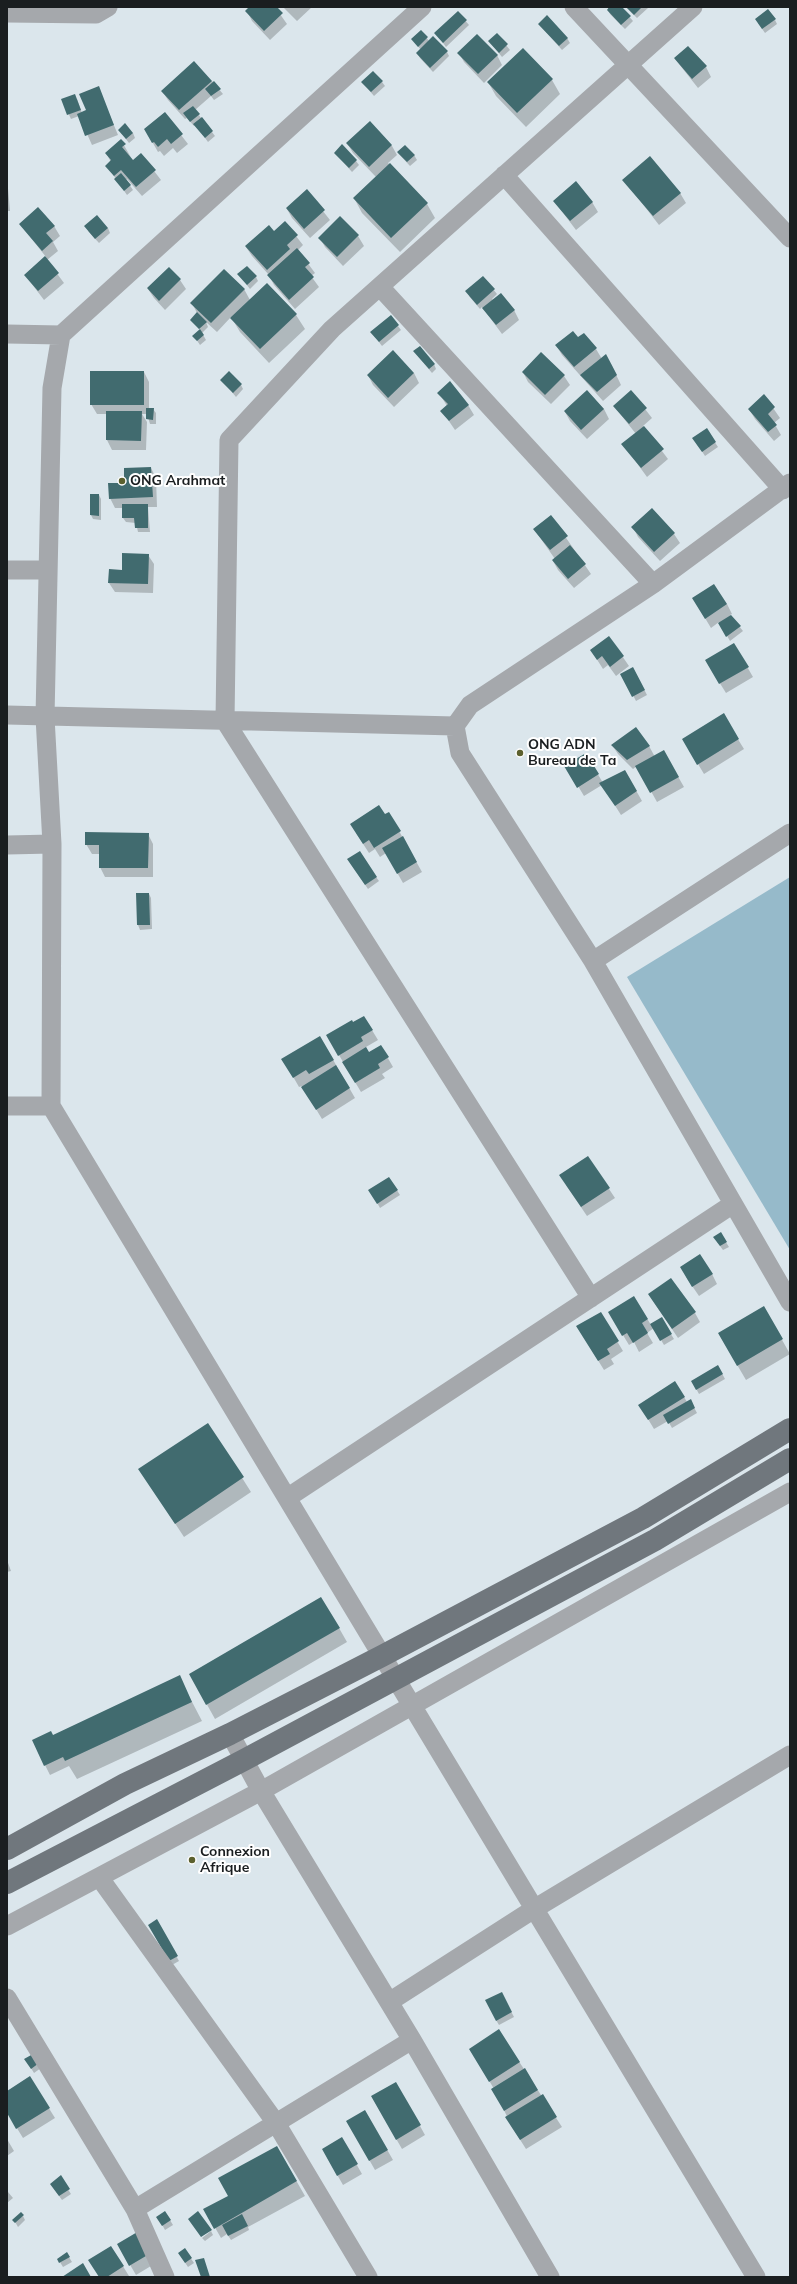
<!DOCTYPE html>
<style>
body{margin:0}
#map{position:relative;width:797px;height:2284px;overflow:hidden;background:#dbe6ec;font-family:Mulish,sans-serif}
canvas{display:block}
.frame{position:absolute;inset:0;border:8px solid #1a1e20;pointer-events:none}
</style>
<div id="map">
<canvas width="797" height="2284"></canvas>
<div class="frame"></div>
</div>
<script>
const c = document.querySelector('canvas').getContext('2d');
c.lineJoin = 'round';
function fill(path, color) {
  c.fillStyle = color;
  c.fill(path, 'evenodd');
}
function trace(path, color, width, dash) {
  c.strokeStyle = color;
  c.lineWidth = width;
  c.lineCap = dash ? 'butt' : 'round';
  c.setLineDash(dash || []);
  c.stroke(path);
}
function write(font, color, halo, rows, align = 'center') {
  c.font = font + ' Mulish,sans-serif';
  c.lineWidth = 4;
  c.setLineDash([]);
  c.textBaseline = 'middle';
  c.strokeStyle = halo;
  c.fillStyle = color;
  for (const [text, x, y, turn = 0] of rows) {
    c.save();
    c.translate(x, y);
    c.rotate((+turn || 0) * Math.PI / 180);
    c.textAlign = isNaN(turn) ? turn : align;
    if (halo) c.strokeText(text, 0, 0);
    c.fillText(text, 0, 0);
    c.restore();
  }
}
const green = new Path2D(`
 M790,877V1250L627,977Z`);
const shadow = new Path2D(`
 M251,7H275L287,24L270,40L252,21L247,11Z
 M283,7H312L297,21Z
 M611,7H621L633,21L625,29L610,14L608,10Z
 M626,7H648V8L637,18Z
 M458,12L469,25L446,47L436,33Z
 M775,20L777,24L765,33L758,23Z
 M539,24L567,38L570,43L562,50Z
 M421,31L429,41L447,52L449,56L433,72L420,58L417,53L421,50L412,39Z
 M497,34L510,50L502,57L489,41Z
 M459,53L497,55L502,65L484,83L464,62Z
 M675,59L706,67L711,77L698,88Z
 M552,80L560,94L526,127L496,96L488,82Z
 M212,81L223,94L214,100L211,96L195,110L215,136L208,142L195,124L194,126L187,118L185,119L168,100L162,91Z
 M362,82H382L385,86L374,96Z
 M98,87L118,135L92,145L79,116L71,119L62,100L77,99L82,113L87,111Z
 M164,113L188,144L177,153L173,148L164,156L160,151L158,152L145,129Z
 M370,122L392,146L397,155L388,163L427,204L435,218L400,252L362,213L354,198L376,177L353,153L347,143Z
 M119,130L133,133L135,138L129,143Z
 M121,140L133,161L141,154L161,180L142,196L127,179L126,180L133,190L127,195L107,166L111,162L106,153Z
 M335,153L356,161L359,165L352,172Z
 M398,153L414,155L417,160L410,166Z
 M7,177L10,211H7Z
 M624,180L680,193L686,203L659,225Z
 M307,191L330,220L310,238L292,218L287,209Z
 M554,201L592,202L598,212L576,230Z
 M340,218L358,236L364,246L343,266L325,247L320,238Z
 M285,222L303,245L298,250L315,273L311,276L319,287L295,309L274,285L269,275L252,256L246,247L274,232Z
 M20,224L54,226L60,236L53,242L58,251L47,260L64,283L44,300L25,275L46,257Z
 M108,228L110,233L99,243L88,231Z
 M169,268L180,280L186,289L165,310L154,298L148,289Z
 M239,275L256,277L258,281L250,289Z
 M483,277L497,294L492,299L493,300L514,310L519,320L502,334L482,307L480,309L469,296Z
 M244,289L250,300L296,315L305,329L269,363L240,332L231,317L217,332L206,322L208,327L202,333L206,340L200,345L194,336L200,330L192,320L197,313L192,303Z
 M391,317L401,330L382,346L372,333Z
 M578,339L596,349L602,359L611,364L621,385L603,401L562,355L556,345Z
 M541,353L564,376L570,385L551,404L528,382L523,372Z
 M417,355L434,364L436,369L432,373Z
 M144,372L149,382V409H153L156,413V424H150L147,414H142L147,422L146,450H112L107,440V414H97L91,404Z
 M414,373L419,383L394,407L373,385L368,375Z
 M222,380L241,385L243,389L236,397Z
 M587,391L604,409L609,419L587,439L570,421L565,412Z
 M631,391L652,418L643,426L668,459L647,477L623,444L636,434L614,406Z
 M439,393L468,405L474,415L455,430L442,411L447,406Z
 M764,395L780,418L774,423L781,435L774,441L755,419L749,409Z
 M706,429L718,447L705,456L696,442Z
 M151,468L156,478L157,507H148L150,532H138L136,523L126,522L123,518V508H115L110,498L125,484Z
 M99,495L101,499V520L93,519L91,515Z
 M652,509L674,534L680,543L660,561L638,537L633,527Z
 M551,516L591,574L574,588L558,570L553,561L555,559L534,529Z
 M148,555L154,564L153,593L115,592L109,583L123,571Z
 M727,604L732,614L730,615L743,631L730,641L719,622L711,628L699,608Z
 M609,637L629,666L616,676L608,665L603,669L591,650Z
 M734,644L753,677L726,693L706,661Z
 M633,668L647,695L636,701L622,674Z
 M723,715L744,749L704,774L683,739Z
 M612,745L649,746L655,757L664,752L684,787L657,802L637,766L633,769L618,754Z
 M586,754L603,783L625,771L642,801L621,815L602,785L584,796L566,766Z
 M389,813L422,872L403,883L386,853L380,857L375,849L369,853L356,833Z
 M148,834L153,844V877H105L100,867V854H92L86,844Z
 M351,864L376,877L379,881L368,889Z
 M137,894H149L151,898L152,929L140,930L138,925Z
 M364,1017L378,1040L366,1047L369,1053L381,1046L393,1067L382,1074L385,1078L361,1092L327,1035Z
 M320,1037L355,1098L322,1119L302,1086L299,1087L283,1059Z
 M389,1178L400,1195L380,1208L370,1190Z
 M566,1185L609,1189L615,1198L587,1216Z
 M720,1233L729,1247L723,1250L717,1242Z
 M712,1274L717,1284L699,1296L686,1277Z
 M649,1295L695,1313L700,1322L678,1338Z
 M634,1297L651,1325L661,1319L674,1339L664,1345L654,1328L647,1333L653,1343L639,1352L634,1342L629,1345L609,1312Z
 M764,1308L790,1354L746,1380L719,1334Z
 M600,1313L623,1351L611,1359L614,1364L604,1370L583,1336Z
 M718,1366L725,1379L699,1394L692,1381Z
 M675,1382L687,1402L690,1400L697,1413L672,1428L668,1421L654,1429L645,1414Z
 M208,1424L251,1492L184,1537L140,1470Z
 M7,1560L11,1571L7,1572Z
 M339,1628L347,1642L215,1719L190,1674Z
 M179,1677L202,1721L77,1779L69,1766L50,1775L45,1765L52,1736Z
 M157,1921L179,1961L172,1965Z
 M504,1998L514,2017L499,2025L496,2020Z
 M499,2031L562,2127L526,2149L512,2127L494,2089L476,2058Z
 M33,2055L41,2068L34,2073L26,2060Z
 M30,2078L55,2118L23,2138L7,2112V2092Z
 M396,2083L425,2135L402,2149L372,2097Z
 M365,2111L393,2160L375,2170L347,2121Z
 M7,2139L14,2151L7,2156Z
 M342,2139L362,2174L343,2185L323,2150Z
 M277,2147L305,2196L248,2227L249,2230L231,2240L227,2234L221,2238L205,2210L228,2197Z
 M60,2177L71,2194L62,2200L54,2189Z
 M8,2192L13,2198L7,2203V2193Z
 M165,2212L173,2225L165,2230L158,2217Z
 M23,2216L25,2220L18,2227L14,2220Z
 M211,2231L213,2235L205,2241L202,2238Z
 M138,2233L156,2263L136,2275L118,2244Z
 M111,2247L129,2276L128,2277H100Z
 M185,2250L194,2263L188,2267L182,2258Z
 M67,2254L72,2262L63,2267L58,2259Z`);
const building = new Path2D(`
 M249,7H277L283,13L264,31L245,11Z
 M609,7H622L631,16L621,25L607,10Z
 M626,7H642L634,15Z
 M768,9L776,19L762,29L755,19Z
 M458,11L467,20L443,43L434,33Z
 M547,15L568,38L559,46L538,24Z
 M421,30L428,37L418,47L411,39Z
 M497,33L508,44L499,53L488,41Z
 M477,34L498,55L478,74L457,53Z
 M433,36L448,51L430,68L416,53Z
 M688,46L707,66L692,79L674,58Z
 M523,48L553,79L517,113L487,82Z
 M194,61L212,81L179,110L161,91Z
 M373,71L383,81L371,92L361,82Z
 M214,81L221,89L211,96L205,89Z
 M99,86L114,125L85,136L77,114L86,110L79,94Z
 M75,94L81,110L67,115L61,99Z
 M193,106L200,114L190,122L183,113Z
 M165,112L183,134L171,144L167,139L158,147L154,142L152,143L144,129Z
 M202,117L213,131L205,138L193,124Z
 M370,121L392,145L369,167L346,143Z
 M125,123L133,133L126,139L118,130Z
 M121,139L126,144L122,147L133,160L141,153L156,170L136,187L121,170L114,176L105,166L111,160L105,153Z
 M342,144L357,160L349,168L334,153Z
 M405,145L415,155L407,162L397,152Z
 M650,156L681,193L653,216L622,180Z
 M390,163L428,203L391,238L353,198Z
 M121,173L131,185L124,191L114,179Z
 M576,181L593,202L570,221L553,201Z
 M307,189L325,210L304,229L286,208Z
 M38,207L55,226L46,233L53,241L42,251L19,224Z
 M97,215L108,228L95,239L84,226Z
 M340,216L359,235L337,257L318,238Z
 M285,221L298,235L287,245L290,249L267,270L245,246L269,225L274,231Z
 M297,248L310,263L305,267L314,277L289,300L267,275Z
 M45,256L59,273L38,291L24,275Z
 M247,266L257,276L247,285L237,274Z
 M169,267L181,279L159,301L147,288Z
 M224,269L245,289L211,323L190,303Z
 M483,276L495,289L477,305L465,291Z
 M267,283L297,314L260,349L230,318Z
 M501,293L515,310L496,325L482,308Z
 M197,312L207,322L199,329L190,320Z
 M391,315L399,325L379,342L370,332Z
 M200,329L204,335L197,341L192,336Z
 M573,331L578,337L584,333L597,348L574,367L555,345Z
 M420,346L435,364L429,369L413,351Z
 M393,350L414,373L388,398L367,375Z
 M541,352L565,375L545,395L522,372Z
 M606,354L617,375L597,392L580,375Z
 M90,371H144V405H90Z
 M229,371L242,384L233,393L220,380Z
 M450,381L469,405L449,421L440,411L448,404L437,393Z
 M587,390L604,409L581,430L564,411Z
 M631,390L647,408L629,424L613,406Z
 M764,394L775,407L768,414L777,425L768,432L748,409Z
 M146,408H154L153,420L146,419Z
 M106,411H142L141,441L106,440Z
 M644,426L664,449L641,468L621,444Z
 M707,428L716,442L702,452L692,438Z
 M151,467L153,497L109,499L108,483H124V468Z
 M90,494H99V516L90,515Z
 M122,504H148V528H135L134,518H122Z
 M652,508L675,533L654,552L631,527Z
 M551,515L568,536L550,550L533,529Z
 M570,545L586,564L568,579L552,560Z
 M122,553L149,554L148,584L108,583L109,569L122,570Z
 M714,584L727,604L705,619L692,598Z
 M731,615L741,626L726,637L718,623Z
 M609,636L624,656L610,667L602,656L597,660L590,650Z
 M734,643L749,667L719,684L705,660Z
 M633,667L645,690L632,697L620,674Z
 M724,713L739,739L697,765L682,739Z
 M636,727L650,746L627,760L611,745Z
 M664,750L679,777L650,793L635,766Z
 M586,753L599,774L577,788L564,766Z
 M625,770L637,791L615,806L599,783Z
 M379,805L385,814L389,812L401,831L374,848L369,840L363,844L350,824Z
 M85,832L149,833L148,868H99V845H85Z
 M403,836L417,862L397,874L382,848Z
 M360,851L377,877L365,885L347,859Z
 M136,893H149L150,925H137Z
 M364,1016L373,1030L361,1037L363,1041L338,1056L326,1035L352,1020L353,1022Z
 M320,1036L334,1060L309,1074L306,1070L293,1078L281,1059Z
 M381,1045L389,1057L378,1064L380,1068L355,1083L342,1062L366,1047L369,1052Z
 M336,1065L350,1088L316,1110L301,1087Z
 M588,1156L610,1188L581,1207L559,1175Z
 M389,1177L398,1190L377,1204L368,1190Z
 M721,1232L727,1242L720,1246L713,1237Z
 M700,1254L713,1274L692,1287L680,1267Z
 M671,1278L696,1312L672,1329L648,1294Z
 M634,1296L648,1319L642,1323L648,1333L633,1343L627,1333L622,1336L608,1312Z
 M764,1306L783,1339L737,1366L718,1333Z
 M601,1312L619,1341L607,1349L610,1354L598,1361L576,1326Z
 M662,1317L672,1334L660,1341L650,1324Z
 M718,1365L723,1374L696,1390L691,1381Z
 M675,1381L685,1397L648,1420L638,1405Z
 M691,1399L695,1408L668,1424L663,1415Z
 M208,1423L244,1477L175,1524L138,1469Z
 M321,1597L340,1628L206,1705L189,1674Z
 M180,1675L192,1702L65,1761L63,1757L44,1766L32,1740L51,1731L53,1735Z
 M157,1919L178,1956L169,1961L148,1925Z
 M502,1992L512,2012L496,2021L485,2000Z
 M499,2029L520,2062L489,2082L469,2049Z
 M33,2054L39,2063L31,2069L24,2059Z
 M525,2068L538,2090L504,2111L491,2089Z
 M30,2076L50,2108L16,2129L7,2113V2091Z
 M396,2082L421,2125L396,2140L371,2096Z
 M543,2094L557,2117L520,2140L505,2117Z
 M365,2110L388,2150L369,2161L346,2121Z
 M342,2137L358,2164L337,2176L322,2149Z
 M277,2146L297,2181L214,2229L203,2209L228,2196L218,2178Z
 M61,2175L70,2189L59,2196L50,2184Z
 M165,2211L171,2220L162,2226L156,2217Z
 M198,2211L212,2230L201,2237L188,2219Z
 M21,2212L24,2215L15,2223L12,2220Z
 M242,2214L248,2226L228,2236L222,2225Z
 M139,2231L151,2253L129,2266L117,2244Z
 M111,2246L124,2266L107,2277H99L88,2260Z
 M185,2248L192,2258L185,2263L178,2253Z
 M67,2252L70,2257L59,2263L57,2259Z
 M204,2258L210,2277H201L195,2260Z
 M83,2263L91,2277H62Z`);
const street = new Path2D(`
 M422,7L61,335L52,388L45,717L52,844L51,1106L756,2277
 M574,7L790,238
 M7,13L96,14L108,7
 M504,175L783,490
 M381,288L653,584
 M7,334L61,335
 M790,483L653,584L470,705L455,726L460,753L593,961L790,1302
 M7,570H48
 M7,715L455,726
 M7,845L52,844
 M593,961L790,833
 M7,1106H51
 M591,1298L225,721L229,440L332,329L693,7
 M287,1498L733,1204
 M230,1734L261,1791L412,2040L550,2277
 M99,1877L276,2123L368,2277
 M7,1926L261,1791L790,1492
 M7,1998L135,2209L165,2277
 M389,2002L534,1909L790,1755
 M135,2209L412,2040`);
const primary = new Path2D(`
 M7,1849L125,1784L230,1734L382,1656L643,1518L790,1429
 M7,1883L244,1760L655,1540L790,1459`);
const markers = [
 [122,481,4,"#5b602e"],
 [520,753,4,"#5b602e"],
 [192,1860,4,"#5b602e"]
];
const poiNames = [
 ["ONG Arahmat",130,481],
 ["ONG ADN",528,745],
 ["Bureau de Ta",528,761],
 ["Connexion",200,1852],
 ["Afrique",200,1868]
];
fill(green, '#96baca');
fill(shadow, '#0003');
fill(building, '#416b6f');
trace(street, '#a5a8ac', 19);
trace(primary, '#70777d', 22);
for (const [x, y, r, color] of markers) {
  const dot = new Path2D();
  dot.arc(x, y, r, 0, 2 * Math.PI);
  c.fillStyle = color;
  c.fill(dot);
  trace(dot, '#fff', 1.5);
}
write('bold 14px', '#1a1e20', '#fff', poiNames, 'left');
</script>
